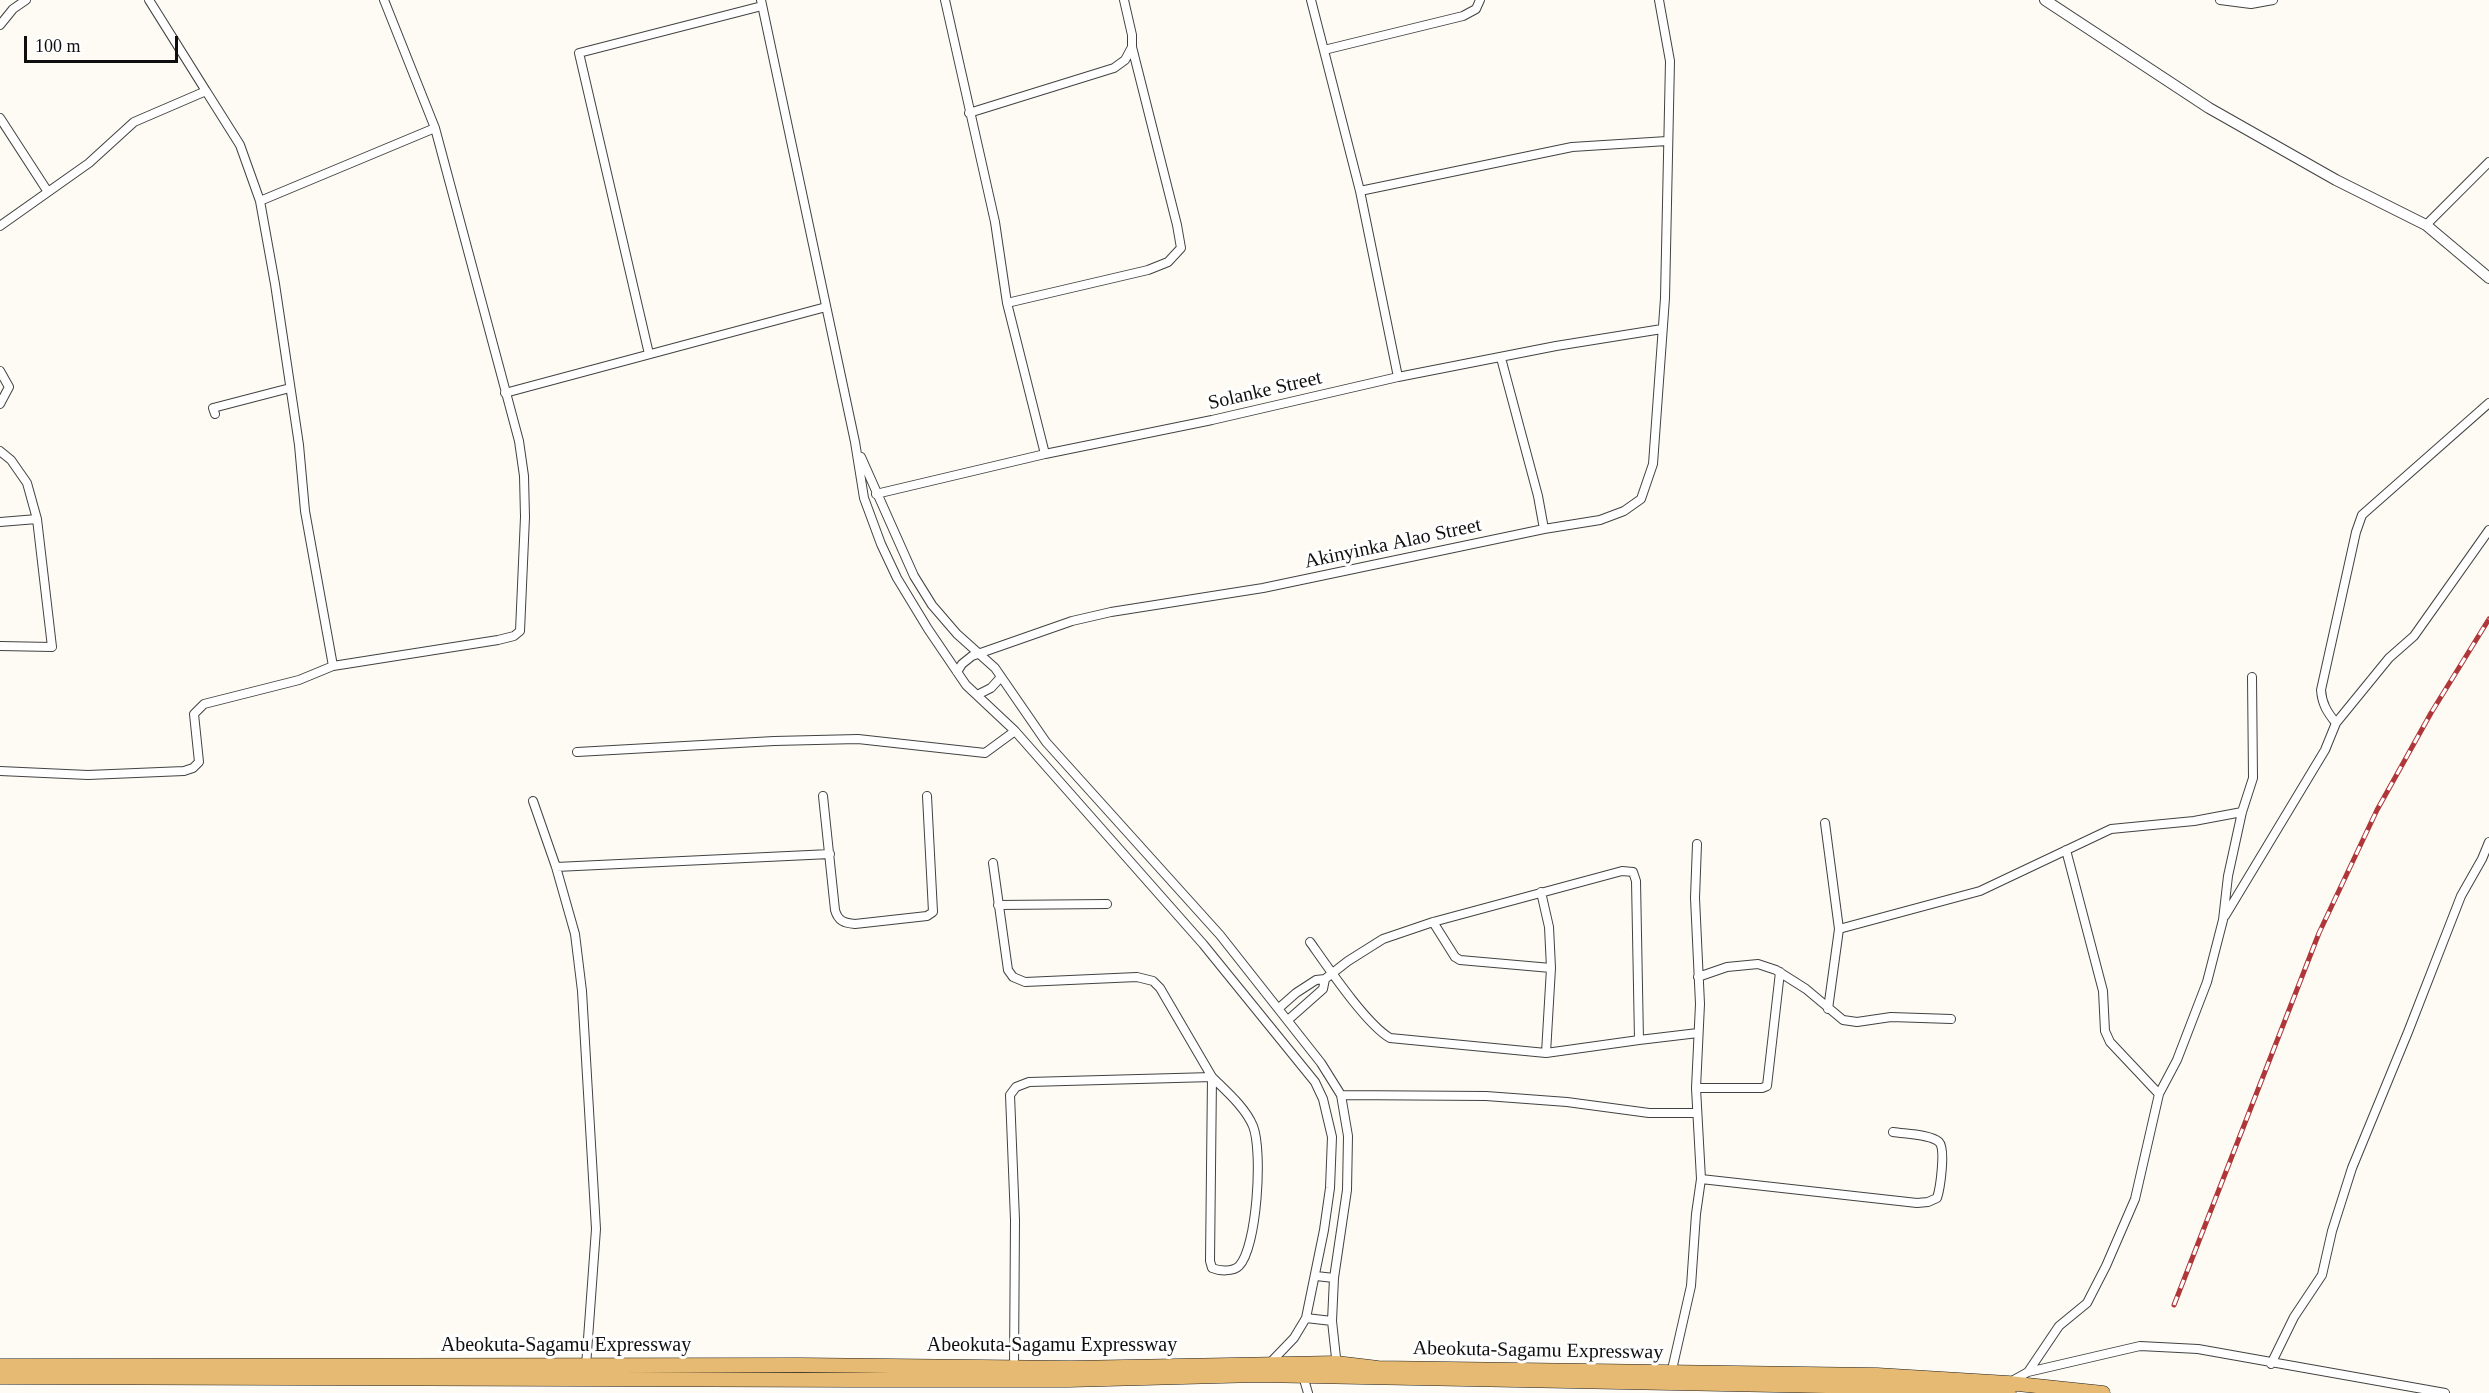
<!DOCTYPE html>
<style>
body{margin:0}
#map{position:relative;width:2489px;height:1393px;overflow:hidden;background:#fdfbf3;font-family:"Times New Roman",serif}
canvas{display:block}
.scale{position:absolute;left:24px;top:36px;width:154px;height:27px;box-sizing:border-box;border:3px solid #0f0f0f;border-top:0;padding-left:8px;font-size:18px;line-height:21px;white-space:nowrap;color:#0f0f0f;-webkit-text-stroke:4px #fff;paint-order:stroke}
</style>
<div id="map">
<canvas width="2489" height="1393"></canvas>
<div class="scale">100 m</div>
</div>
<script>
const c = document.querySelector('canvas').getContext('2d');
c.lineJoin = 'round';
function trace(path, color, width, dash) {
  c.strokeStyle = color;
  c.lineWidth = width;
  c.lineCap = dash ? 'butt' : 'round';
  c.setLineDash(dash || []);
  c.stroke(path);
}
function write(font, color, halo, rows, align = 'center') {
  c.font = font + ' "Times New Roman",serif';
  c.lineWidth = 6;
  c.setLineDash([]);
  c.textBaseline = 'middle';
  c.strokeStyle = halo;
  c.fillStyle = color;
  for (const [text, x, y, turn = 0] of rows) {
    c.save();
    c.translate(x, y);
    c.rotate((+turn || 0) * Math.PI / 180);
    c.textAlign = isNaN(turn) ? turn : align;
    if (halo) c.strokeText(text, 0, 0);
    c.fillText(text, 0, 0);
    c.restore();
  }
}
const minor = new Path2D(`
 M149,0L206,91
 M384,0L435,128
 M761,0L855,442L864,498L881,544L897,578L928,629L966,685L1015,731L1203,944L1315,1082L1323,1099L1332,1137L1330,1188L1324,1230L1306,1318L1294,1338L1269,1364
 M945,0L995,222L1007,303L1045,454
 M1311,0L1360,191L1398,377
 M2220,0L2251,4L2273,0
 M0,25L13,9L26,0
 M1324,50L1463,16L1476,9L1480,0
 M969,113L1114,68L1125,60L1132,47
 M0,118L48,192
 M1360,191L1572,147L1667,141
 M260,201L435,128L519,441L524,476L525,517L520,631L514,636L498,640L333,666
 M2426,225L2489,162
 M0,226L89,163L134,122L206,91L240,145L260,201L275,284L299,445L305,511L333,666L299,680L204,704L194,714L199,762L193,768L184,771L88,775L0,771
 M1007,303L1148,270L1168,262L1181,248L1177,225L1132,47V35L1124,0
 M649,354L579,53L762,6
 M1501,358L1538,496L1544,529
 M0,371L9,387L0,404
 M505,393L826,307
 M215,414L213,408L290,388
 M0,451L11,460L27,483L37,519L52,647L0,646
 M861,457L914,576L932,605L957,634L995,668L1046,742L1220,935L1321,1063L1341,1095L1348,1136L1347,1190L1334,1278L1332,1321L1337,1367
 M876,494L1045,454L1212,420L1398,377L1556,346L1662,329
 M0,522L37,519
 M957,672L962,664L972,656L1072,621L1111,612L1263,588L1544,529L1600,520L1624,511L1641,499L1653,464L1665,298L1670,61L1659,0
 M977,695L991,688L1001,677
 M2336,723L2389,658L2414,636L2489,530
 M577,752L774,741L858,739L985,753L1015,731
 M823,796L835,910C838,921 844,923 855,924L927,916L933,912L927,796
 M533,801L556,867L575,934L582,991L596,1229L586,1366
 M1825,823L1839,929L1828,1009
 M2066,850L2103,991L2105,1031L2110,1042L2159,1094
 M993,863L1008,970L1013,977L1025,982L1137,977L1153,981L1160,988L1212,1077L1210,1261L1212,1268C1219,1271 1233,1272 1239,1266C1257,1248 1263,1151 1253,1126C1245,1107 1226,1091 1212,1077L1029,1082L1016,1087L1010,1095L1015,1220L1014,1366
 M556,867L830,854
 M1541,892L1549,927L1551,968L1546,1053
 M998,905L1107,904
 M2225,916L2325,750L2336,723C2327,712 2322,704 2321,690L2356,532L2362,515L2489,403
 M1433,922L1455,957L1460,960L1551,968
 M1839,929L1980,891L2111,829L2194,821L2242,812
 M1310,942C1327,966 1366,1024 1390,1038L1546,1053L1639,1040
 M1698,977L1727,967L1758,964L1776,970L1806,989L1843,1020L1857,1022L1891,1017L1951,1019
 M1279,1008L1296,993L1316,980L1325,979L1348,961L1383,939L1433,922L1622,871L1633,872L1636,881L1639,1040L1698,1033
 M1288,1020L1323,989L1325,979
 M1696,1088H1762L1767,1086L1780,972
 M1341,1095L1486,1096L1567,1102L1649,1113H1697
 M1701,1179L1917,1203L1928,1202L1937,1198C1940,1189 1946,1149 1939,1142C1930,1134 1905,1134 1893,1132
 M1316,1276L1334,1278
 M1306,1318L1332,1321
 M2271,1364L2294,1317L2322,1275L2332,1231L2352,1168L2408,1032L2461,896L2482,859L2489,842
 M2028,1372L2059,1326L2087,1303L2106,1266L2135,1199L2159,1094L2177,1060L2207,982L2223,920L2228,876L2242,812L2253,778L2252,677
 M1671,1374L1691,1286L1696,1214L1701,1179L1696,1088L1700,1004L1695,898L1697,844
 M1303,1376L1308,1393
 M2010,1382L2028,1372L2140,1346L2198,1349L2445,1393`);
const tertiary = new Path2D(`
 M2045,0L2209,108L2336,180L2426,225L2489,278`);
const trunk = new Path2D(`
 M0,1366L801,1365L1071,1368L1336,1363L1378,1368L1877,1375L2008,1383L2103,1393
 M0,1377L853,1380H1068L1258,1375L1878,1387L2009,1393`);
const rail = new Path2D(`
 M2174,1305L2319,933L2377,810L2431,713L2489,619`);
const streetNames = [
 ["Solanke Street",1265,391,-13],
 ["Akinyinka Alao Street",1393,544,-12],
 ["Abeokuta-Sagamu Expressway",566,1346],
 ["Abeokuta-Sagamu Expressway",1052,1346],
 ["Abeokuta-Sagamu Expressway",1538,1351,1]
];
trace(minor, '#424242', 10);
trace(tertiary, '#424242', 12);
trace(trunk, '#202020', 15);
trace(minor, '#fff', 8);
trace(tertiary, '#fff', 10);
trace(trunk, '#e6ba72', 14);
trace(rail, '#af373a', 5);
trace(rail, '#fff', 3, [9]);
write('20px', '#0f0f0f', '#fff', streetNames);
</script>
